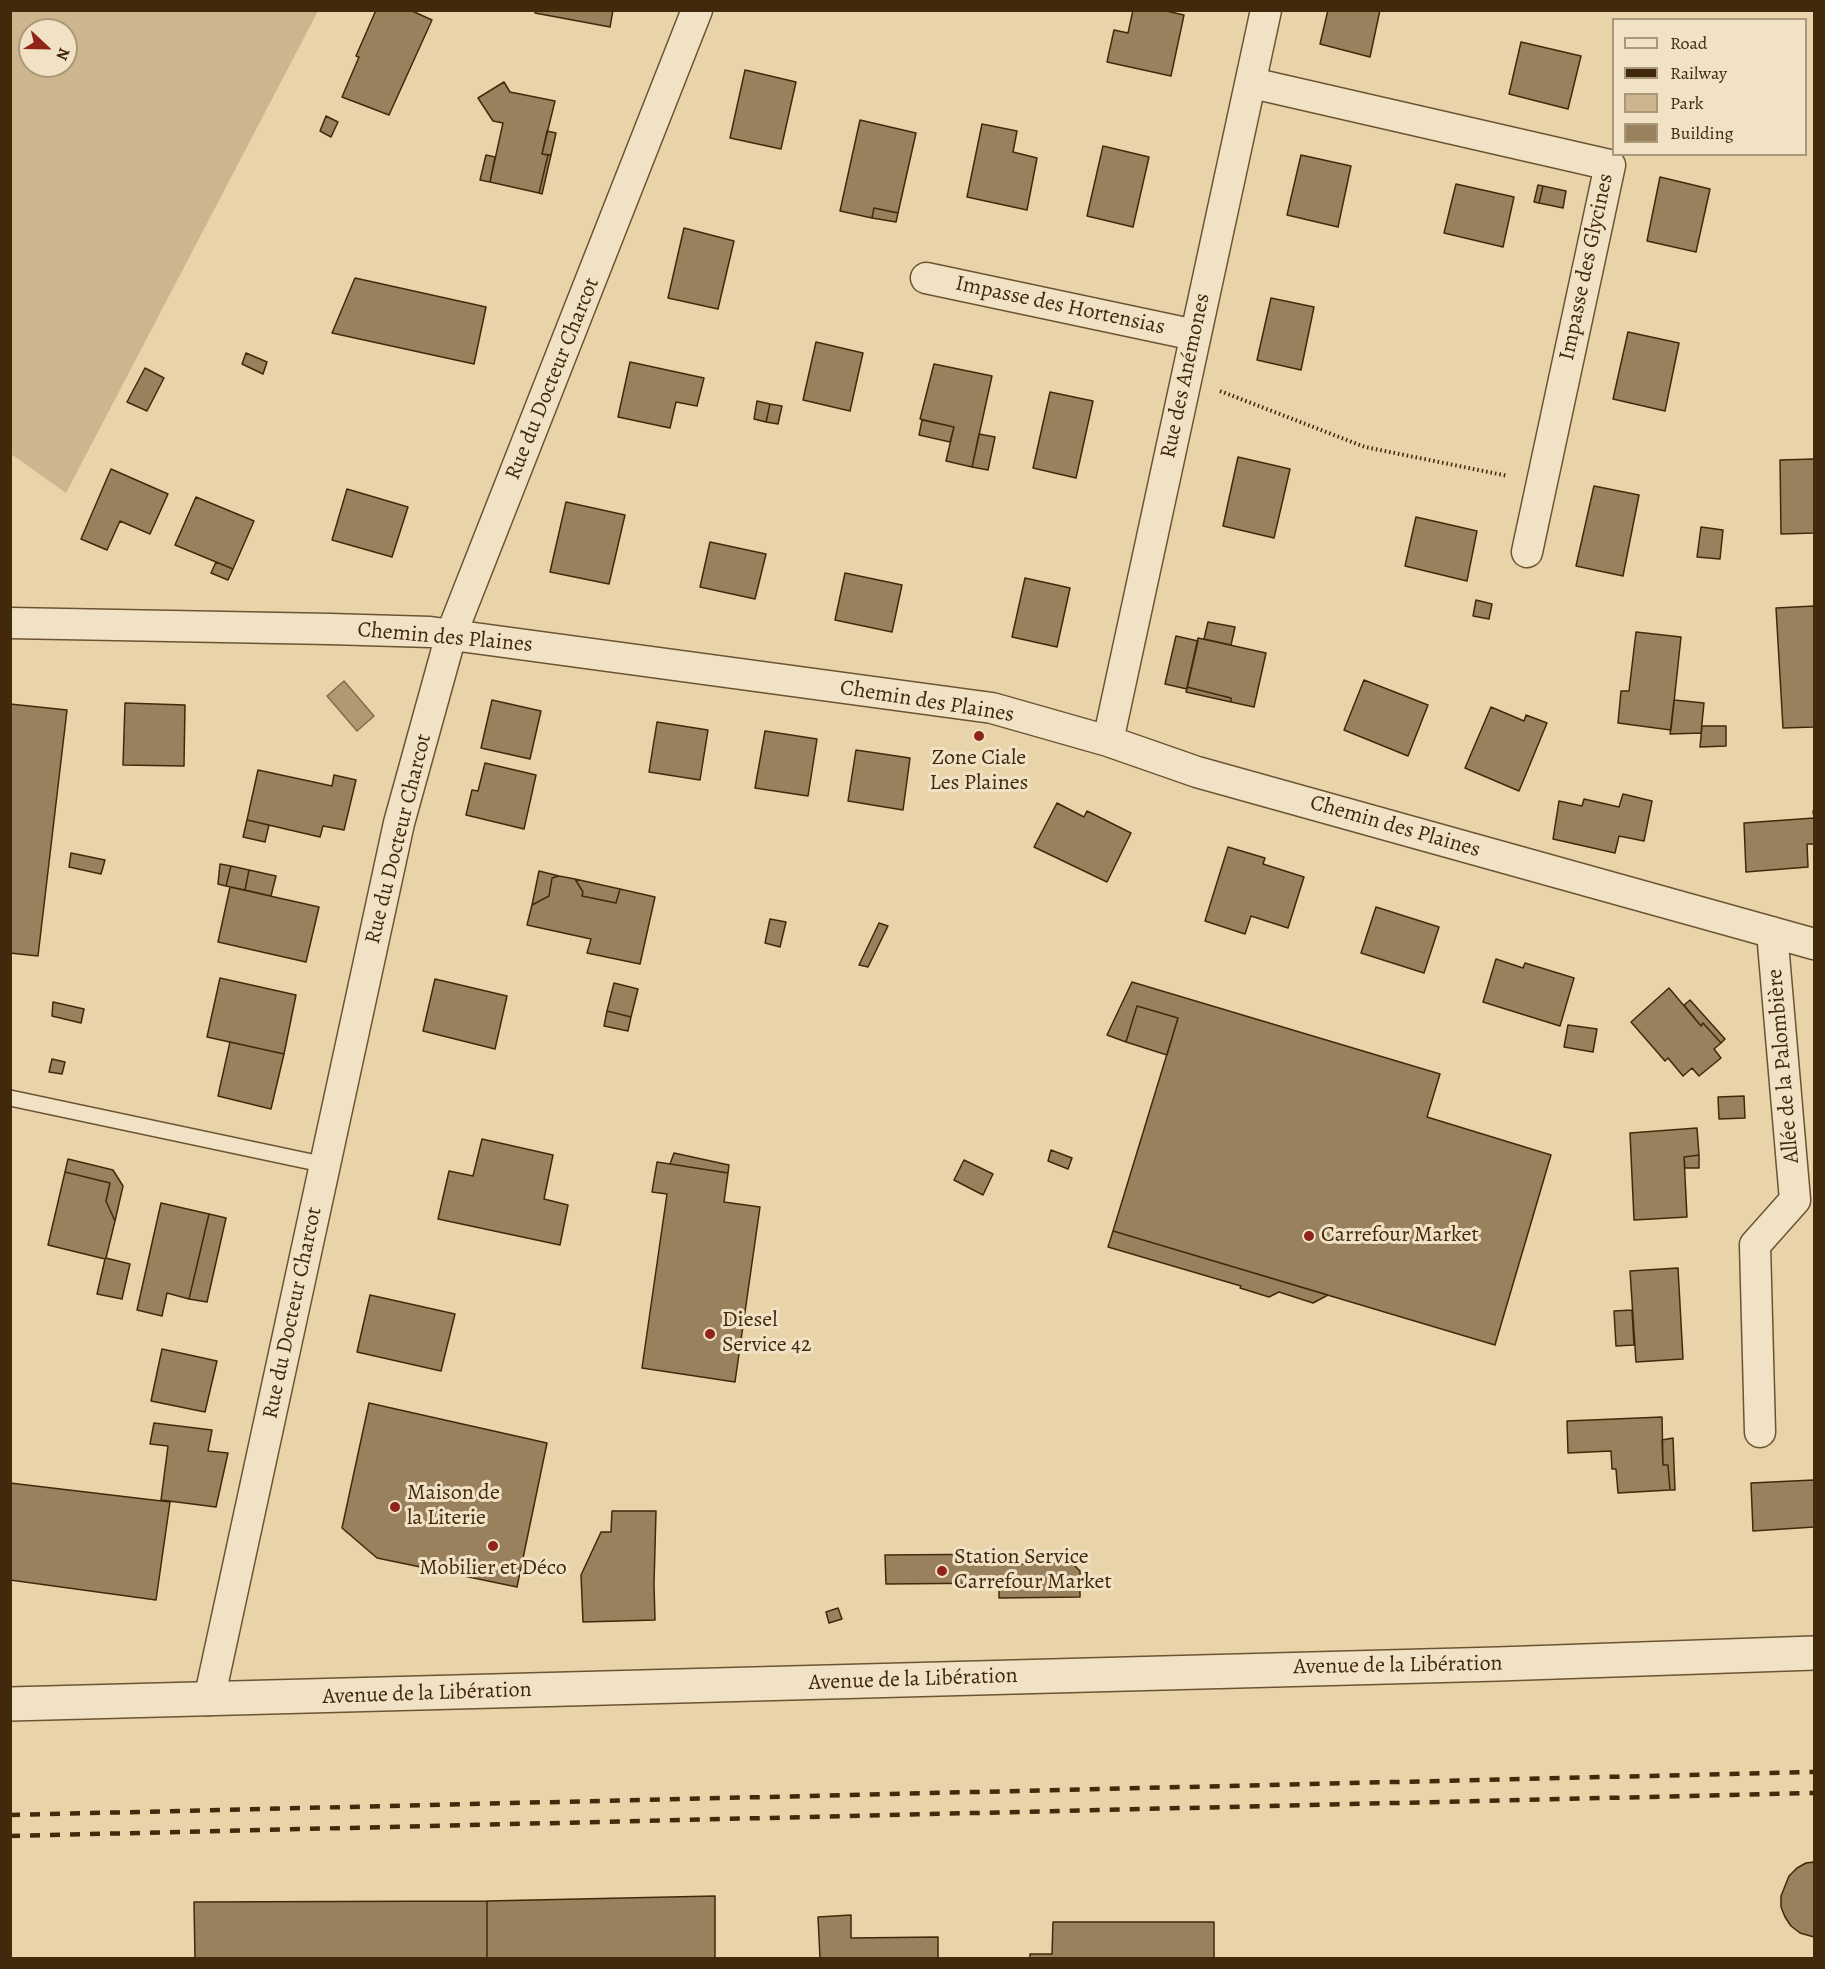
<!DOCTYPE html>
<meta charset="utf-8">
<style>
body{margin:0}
#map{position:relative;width:1825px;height:1969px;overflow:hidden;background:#e9d3a8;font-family:Alegreya,serif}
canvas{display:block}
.frame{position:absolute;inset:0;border:12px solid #43290b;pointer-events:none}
.legend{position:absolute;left:1612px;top:18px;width:195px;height:138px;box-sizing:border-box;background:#f1e2c6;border:2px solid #ab987b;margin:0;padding:8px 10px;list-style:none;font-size:18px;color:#43290b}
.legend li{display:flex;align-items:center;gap:12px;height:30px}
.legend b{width:30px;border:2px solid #ab987b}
.north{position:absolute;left:18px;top:18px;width:60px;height:60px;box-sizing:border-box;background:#f1e2c6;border:2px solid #ab987b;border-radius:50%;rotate:112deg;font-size:16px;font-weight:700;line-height:24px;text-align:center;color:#43290b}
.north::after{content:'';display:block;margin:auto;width:21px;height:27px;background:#8f2418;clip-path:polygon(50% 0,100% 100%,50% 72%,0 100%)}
</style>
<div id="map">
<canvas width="1825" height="1969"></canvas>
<div class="frame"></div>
<ul class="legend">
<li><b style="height:8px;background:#f1e2c6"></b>Road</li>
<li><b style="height:8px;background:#43290b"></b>Railway</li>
<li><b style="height:16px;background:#cdb68d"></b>Park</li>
<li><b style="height:16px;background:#99815d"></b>Building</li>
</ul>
<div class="north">N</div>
</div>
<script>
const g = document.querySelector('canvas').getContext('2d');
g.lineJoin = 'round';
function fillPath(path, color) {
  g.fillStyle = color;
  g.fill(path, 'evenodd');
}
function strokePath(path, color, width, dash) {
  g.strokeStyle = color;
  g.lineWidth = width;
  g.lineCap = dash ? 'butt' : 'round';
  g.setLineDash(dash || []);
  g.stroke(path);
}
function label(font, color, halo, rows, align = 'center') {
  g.font = font + ' Alegreya,serif';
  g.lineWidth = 6;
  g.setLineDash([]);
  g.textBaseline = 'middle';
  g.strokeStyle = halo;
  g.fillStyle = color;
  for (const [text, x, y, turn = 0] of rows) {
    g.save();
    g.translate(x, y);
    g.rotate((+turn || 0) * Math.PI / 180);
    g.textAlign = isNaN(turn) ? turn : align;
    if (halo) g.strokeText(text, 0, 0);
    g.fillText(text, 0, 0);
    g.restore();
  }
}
fillPath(new Path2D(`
 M11 10 318 11 66 493 11 454ZM30 30H66V66H30Z`), '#cdb68d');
const water = new Path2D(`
 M344 681 374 716 357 731 327 696Z`);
fillPath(water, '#b19973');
strokePath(water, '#856c49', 1.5);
const building = new Path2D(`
 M376 10H410L432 20 389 115 342 97 359 57 356 56Z
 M535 10H613L610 27 535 13Z
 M1133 10H1162L1184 15 1171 76 1107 62 1114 30 1128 33Z
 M1328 10H1380L1370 57 1320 44Z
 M1521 42 1581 56 1568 109 1509 94Z
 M745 70 796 82 781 149 730 138Z
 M504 82 510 92 555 101 542 154 548 155 539 193 490 182 503 123 493 121 478 98Z
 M326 116 338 122 331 137 320 131Z
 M860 120 916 133 898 213 874 208 872 218 840 211Z
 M982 124 1017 131 1013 152 1037 158 1027 210 967 197Z
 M547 131 556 133 551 155 542 154Z
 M1103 146 1149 157 1133 227 1087 216Z
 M486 155 495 157 490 182 480 180Z
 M548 155H551L542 194 539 193Z
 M1301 155 1351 166 1338 227 1287 215Z
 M1660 177 1710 189 1696 252 1647 241Z
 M1456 184 1514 197 1503 247 1444 233Z
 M1538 185 1543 186 1539 203 1534 202Z
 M1543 186 1566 191 1563 208 1539 203Z
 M874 208 898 213 896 222 872 218Z
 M684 228 734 241 718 309 668 298Z
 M355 278 486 307 474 364 332 333Z
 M1271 298 1314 307 1301 370 1257 360Z
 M1628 332 1679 343 1665 411 1613 399Z
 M816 342 863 353 850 411 803 400Z
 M246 353 267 362 263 374 242 364Z
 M630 362 704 378 697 406 676 402 670 428 618 417Z
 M934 364 992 376 972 467 946 461 954 427 920 419Z
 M145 368 164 378 147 411 127 402Z
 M1050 392 1093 401 1076 478 1033 468Z
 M757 401 770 404 766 422 754 419Z
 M770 404 782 406 778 424 766 422Z
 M922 420 954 427 950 442 919 435Z
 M979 434 995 437 988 470 972 467Z
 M1238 457 1290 469 1274 538 1223 526Z
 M1814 459V533L1781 534 1780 460Z
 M111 469 168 494 150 534 120 521 107 550 81 539Z
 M1594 486 1639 495 1623 576 1576 566Z
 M347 489 408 507 392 557 332 540Z
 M196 497 254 521 233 569 175 545Z
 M566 502 625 515 609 584 550 572Z
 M1416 517 1477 531 1467 581 1405 566Z
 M1701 527 1723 530 1720 559 1697 557Z
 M710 542 766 554 755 599 700 587Z
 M216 562 233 569 228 580 211 573Z
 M845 573 902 585 892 632 835 620Z
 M1025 578 1070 588 1057 647 1012 637Z
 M1476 600 1492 604 1489 619 1473 616Z
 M1814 606V727L1783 728 1776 608Z
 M1208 622 1235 627 1231 645 1204 639Z
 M1636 632 1681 637 1671 730 1618 723 1621 691H1629Z
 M1176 636 1198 641 1187 689 1165 684Z
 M1198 638 1266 653 1254 707 1231 702V698L1187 687Z
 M1364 680 1428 705 1408 756 1344 730Z
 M1187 687 1231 698V702L1186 692Z
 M492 700 541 711 530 759 481 748Z
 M1674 700 1704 703 1701 733 1670 734Z
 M125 703 185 705 184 766 123 765Z
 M10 704 67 710 38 956 10 953Z
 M1491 707 1524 721 1526 715 1547 723 1519 791 1465 768Z
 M657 722 708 730 700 780 649 772Z
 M1702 726H1726V746L1700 747Z
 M765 731 817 739 808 796 755 788Z
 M856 750 910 758 903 810 848 801Z
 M485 763 536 775 524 829 466 815 472 790 478 791Z
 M258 770 332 786 334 775 356 780 344 830 323 826 320 837 247 820Z
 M1623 794 1652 801 1644 841 1619 836 1615 853 1553 839 1559 801 1582 806 1584 799 1619 807Z
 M1057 803 1084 817 1087 811 1131 833 1107 882 1034 847Z
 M1813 811H1814V844H1807L1808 867 1746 872 1744 823 1814 818Z
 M247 820 269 825 265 842 243 837Z
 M1228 847 1265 858 1263 864 1304 877 1288 928 1251 916 1245 934 1205 921Z
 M71 853 105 860 101 874 69 867Z
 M220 864 231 866 226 886 218 884Z
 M231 866 249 870 245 890 226 886Z
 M249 870 276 876 271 896 245 890Z
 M539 871 559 876 552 878 549 896 532 905Z
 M559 876 575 879 583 892 582 896 616 903 620 889 655 897 640 964 587 953 591 939 527 925 532 905 549 896 552 878Z
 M575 879 620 889 616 903 582 896 583 892Z
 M230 887 319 907 306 962 218 942Z
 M1376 907 1439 927 1424 973 1361 953Z
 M770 919 786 922 780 947 765 943Z
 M879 923 888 926 868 967 859 965Z
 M1496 959 1523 968 1525 963 1574 978 1560 1026 1483 1002Z
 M220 978 296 995 284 1054 207 1037Z
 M435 979 507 996 495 1049 423 1031Z
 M1132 982 1440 1074 1427 1117 1551 1155 1495 1345 1113 1231 1178 1018 1137 1006 1126 1042 1107 1035Z
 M614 983 638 989 631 1017 607 1011Z
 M1669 988 1701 1026 1703 1023 1721 1043 1714 1049 1721 1058 1699 1076 1692 1068 1683 1076 1668 1058 1665 1061 1631 1022Z
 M1690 1000 1725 1039 1721 1043 1703 1023 1701 1026 1684 1005Z
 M53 1002 84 1009 81 1023 52 1016Z
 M1137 1006 1178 1018 1167 1055 1126 1042Z
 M607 1011 631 1017 628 1031 604 1026Z
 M1568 1025 1597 1029 1593 1052 1564 1047Z
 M230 1042 284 1054 271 1109 218 1096Z
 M52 1059 65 1062 62 1074 49 1072Z
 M1744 1096 1745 1118 1719 1119 1718 1097Z
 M1697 1128 1699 1155 1684 1157 1687 1217 1634 1220 1630 1133Z
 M482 1139 553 1155 544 1199 568 1205 560 1245 438 1219 449 1171 473 1176Z
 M1051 1150 1072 1158 1068 1169 1048 1161Z
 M674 1153 729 1165 728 1173 670 1164Z
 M1699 1155V1168H1685L1684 1157Z
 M68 1159 113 1170 123 1186 115 1221 106 1201 110 1183 65 1172Z
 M964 1160 993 1174 983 1195 954 1180Z
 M657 1162 728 1173 724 1202 760 1207 735 1382 642 1368 667 1194 652 1192Z
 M65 1172 110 1183 106 1201 115 1221 106 1258 130 1264 122 1299 97 1294 105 1259 48 1245Z
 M161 1203 209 1214 189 1299 167 1293 162 1316 137 1310Z
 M209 1214 226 1218 207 1302 189 1299Z
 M1113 1231 1328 1295 1313 1303 1279 1292 1269 1297 1240 1288 1241 1286 1108 1247Z
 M1678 1268 1683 1359 1636 1362 1630 1271Z
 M370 1295 455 1314 441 1371 357 1352Z
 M1632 1310 1634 1345 1616 1346 1614 1311Z
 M162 1349 217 1361 205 1412 151 1401Z
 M369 1403 547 1443 517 1587 377 1558 342 1528Z
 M1662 1417 1663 1465H1668L1670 1490 1618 1493 1616 1469H1612L1611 1451 1568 1453 1567 1421Z
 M154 1423 212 1430 208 1451 228 1453 216 1507 161 1500 168 1446 150 1444Z
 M1673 1438 1675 1490H1670L1668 1465H1663L1662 1440Z
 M1814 1480V1527L1753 1531 1751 1483Z
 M10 1483 170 1502 156 1600 10 1580Z
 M612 1511H656L654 1584 655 1620 583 1622 581 1575 601 1532H611Z
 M1015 1554 1016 1564 1072 1563 1080 1571V1597L999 1598V1583L886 1584 885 1555Z
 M838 1608 842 1619 829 1623 826 1612Z
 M1814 1862V1937L1800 1933 1791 1926 1785 1917 1781 1907V1896L1789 1876 1797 1868 1806 1863Z
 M715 1896V1958H487V1901Z
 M487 1901V1958H195L194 1902Z
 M851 1915V1938L938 1937V1958H820L818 1917Z
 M1053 1922H1214V1958H1308H1030V1954H1052Z`);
fillPath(building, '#99815d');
strokePath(building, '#43290b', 1.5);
const service = new Path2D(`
 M10 1098 326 1165`);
const minor = new Path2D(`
 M1252 83 1610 165 1527 552
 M926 278 1195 335
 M10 623 330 629 430 632 992 708 1108 741 1197 772 1814 944
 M1108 741 1266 10
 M1760 1432 1755 1245 1795 1200 1772 932
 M209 1700 399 823 451 635 697 10`);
const tertiary = new Path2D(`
 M10 1704 1498 1664 1814 1653`);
strokePath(service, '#6c5432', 18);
strokePath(minor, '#6c5432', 33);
strokePath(tertiary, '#6c5432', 36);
strokePath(new Path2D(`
 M1220 391 1365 447 1508 476`), '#43290b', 4, [1.5, 3]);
strokePath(service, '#f1e2c6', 15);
strokePath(minor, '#f1e2c6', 30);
strokePath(tertiary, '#f1e2c6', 33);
strokePath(new Path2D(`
 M10 1815 1814 1772
 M10 1836 1814 1793`), '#43290b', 4.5, [10, 10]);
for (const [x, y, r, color] of [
 [979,736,6,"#8f2418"],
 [1309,1236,6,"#8f2418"],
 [710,1334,6,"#8f2418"],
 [395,1507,6,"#8f2418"],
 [493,1546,6,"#8f2418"],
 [942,1571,6,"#8f2418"]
]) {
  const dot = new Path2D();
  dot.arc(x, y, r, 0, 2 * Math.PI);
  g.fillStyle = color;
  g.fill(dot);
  strokePath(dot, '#f1e2c6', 2);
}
label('22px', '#43290b', '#f1e2c6', [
 ["Impasse des Glycines",1587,267,-78],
 ["Impasse des Hortensias",1060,306,12],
 ["Rue des Anémones",1186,376,-78],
 ["Rue du Docteur Charcot",553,379,-68],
 ["Chemin des Plaines",445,638,5],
 ["Chemin des Plaines",927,702,9],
 ["Chemin des Plaines",1395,827,16],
 ["Rue du Docteur Charcot",399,839,-76],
 ["Allée de la Palombière",1784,1066,-95],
 ["Rue du Docteur Charcot",293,1313,-78],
 ["Avenue de la Libération",1398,1666,-1],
 ["Avenue de la Libération",913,1680,-2],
 ["Avenue de la Libération",427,1694,-2]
]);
label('22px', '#43290b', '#f1e2c6', [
 ["Zone Ciale",979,759,"center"],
 ["Les Plaines",979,784,"center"],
 ["Carrefour Market",1321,1236],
 ["Diesel",722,1321],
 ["Service 42",722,1346],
 ["Maison de",407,1494],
 ["la Literie",407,1519],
 ["Station Service",954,1558],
 ["Carrefour Market",954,1583],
 ["Mobilier et Déco",493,1569,"center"]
], 'left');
</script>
